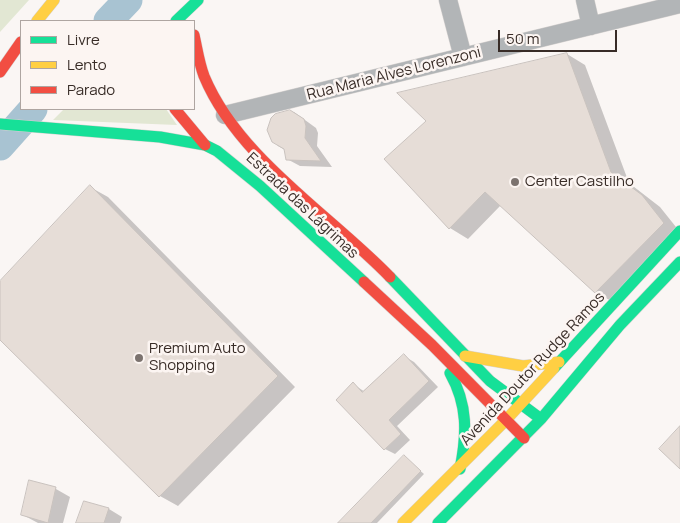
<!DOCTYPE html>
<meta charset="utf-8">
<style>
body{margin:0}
#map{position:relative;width:680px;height:523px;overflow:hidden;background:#faf6f4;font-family:Manrope,sans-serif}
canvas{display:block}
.legend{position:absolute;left:20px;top:20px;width:175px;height:90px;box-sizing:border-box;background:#fcf5f2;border:1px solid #aea5a1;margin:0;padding:6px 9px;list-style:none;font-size:15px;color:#382c27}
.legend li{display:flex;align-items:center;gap:10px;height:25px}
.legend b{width:25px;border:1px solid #aea5a1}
.scale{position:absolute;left:498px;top:30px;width:119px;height:22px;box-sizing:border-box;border:2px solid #382c27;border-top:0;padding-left:6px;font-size:15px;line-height:18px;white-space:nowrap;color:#382c27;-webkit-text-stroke:4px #fcf5f2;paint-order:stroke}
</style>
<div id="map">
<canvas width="680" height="523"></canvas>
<ul class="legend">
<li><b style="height:6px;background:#16e098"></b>Livre</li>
<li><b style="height:6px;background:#ffcf43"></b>Lento</li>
<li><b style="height:6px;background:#f24e42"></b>Parado</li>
</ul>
<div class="scale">50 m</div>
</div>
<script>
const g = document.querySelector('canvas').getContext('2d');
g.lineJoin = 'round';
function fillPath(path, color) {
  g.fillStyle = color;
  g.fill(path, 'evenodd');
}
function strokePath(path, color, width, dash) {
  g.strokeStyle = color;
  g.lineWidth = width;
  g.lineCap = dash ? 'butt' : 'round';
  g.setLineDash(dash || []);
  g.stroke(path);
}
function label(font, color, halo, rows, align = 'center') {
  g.font = font + ' Manrope,sans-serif';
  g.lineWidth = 5;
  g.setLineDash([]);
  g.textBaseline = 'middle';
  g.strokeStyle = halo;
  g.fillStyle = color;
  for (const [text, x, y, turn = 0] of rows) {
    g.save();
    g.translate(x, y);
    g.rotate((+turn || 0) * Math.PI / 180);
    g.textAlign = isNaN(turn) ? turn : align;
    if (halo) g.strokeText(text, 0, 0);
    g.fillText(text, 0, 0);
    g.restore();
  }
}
fillPath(new Path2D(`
 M0 0H29L0 32Z
 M64 109H166L177 125 53 120Z`), '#e2e7d3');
fillPath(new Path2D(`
 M567 54 585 65 629 183 660 207 680 232 613 302 595 292 501 205 468 239 450 228 385 159Z
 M294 112 316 128 318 133 317 146 332 167 300 166 287 159 285 150 278 146 270 136 269 124 275 115Z
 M90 187 108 197 295 387 178 506 160 496 0 338V283Z
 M404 356 414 362 438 387 397 426 410 440 395 454 385 449 353 384 365 392Z
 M404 457 424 474 377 523H340Z
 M30 482 56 489 70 497 63 523H38L23 515Z
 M109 509 122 517 120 523H77Z`), '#0003');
strokePath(new Path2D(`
 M108 21 128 0
 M0 146 33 109`), '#a8c3d2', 29);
const building = new Path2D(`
 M567 53 611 172 642 195 664 223 595 293 485 192 449 229 384 159 426 121 397 93Z
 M290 110 304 119 306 126 305 138 321 161 286 160 284 149 272 142 267 130 271 118 275 114Z
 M90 185 278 376 159 497 0 340V281Z
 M404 354 429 381 389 420 401 434 384 450 336 400 353 382 362 392Z
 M680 426V469L659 449Z
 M404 455 421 471 371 523H338Z
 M29 480 56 487 48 523 21 515Z
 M84 501 109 508 104 523H76Z`);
fillPath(building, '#e6ddd7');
strokePath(building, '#c9c2be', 1);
const street = new Path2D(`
 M448 0 463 57
 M585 0 591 26
 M225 115 680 4`);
const fast = new Path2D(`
 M176 21 198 0
 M0 124 160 137 205 145 217 151 260 186 364 282
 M390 277 490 381 541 419
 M554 368 680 231
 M450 373C468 405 467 434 460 469
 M438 523 541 419 620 325 680 262`);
const slow = new Path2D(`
 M37 21 54 0
 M465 356 523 366 559 362
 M403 523 505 421 554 368`);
const jam = new Path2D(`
 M194 35C197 48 199 63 204 76 238 158 329 214 390 277
 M0 72 21 42
 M175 109 205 145
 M364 282 432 345 524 438`);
strokePath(street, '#d6d2d0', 19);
strokePath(fast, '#d6d2d0', 12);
strokePath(slow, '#d6d2d0', 12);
strokePath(jam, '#d6d2d0', 12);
strokePath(street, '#b2b5b7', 18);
strokePath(fast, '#16e098', 11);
strokePath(slow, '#ffcf43', 11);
strokePath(jam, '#f24e42', 11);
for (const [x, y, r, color] of [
 [515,182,5,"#7c736f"],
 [139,358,5,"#7c736f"]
]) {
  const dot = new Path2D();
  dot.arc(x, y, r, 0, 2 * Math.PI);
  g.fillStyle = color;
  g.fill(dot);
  strokePath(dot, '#fcf5f2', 2);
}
label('15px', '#382c27', '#fcf5f2', [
 ["Rua Maria Alves Lorenzoni",394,74,-14],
 ["Estrada das Lágrimas",302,206,43],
 ["Avenida Doutor Rudge Ramos",533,369,-47]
]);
label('15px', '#382c27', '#fcf5f2', [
 ["Center Castilho",525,182],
 ["Premium Auto",149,349],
 ["Shopping",149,366]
], 'left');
</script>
